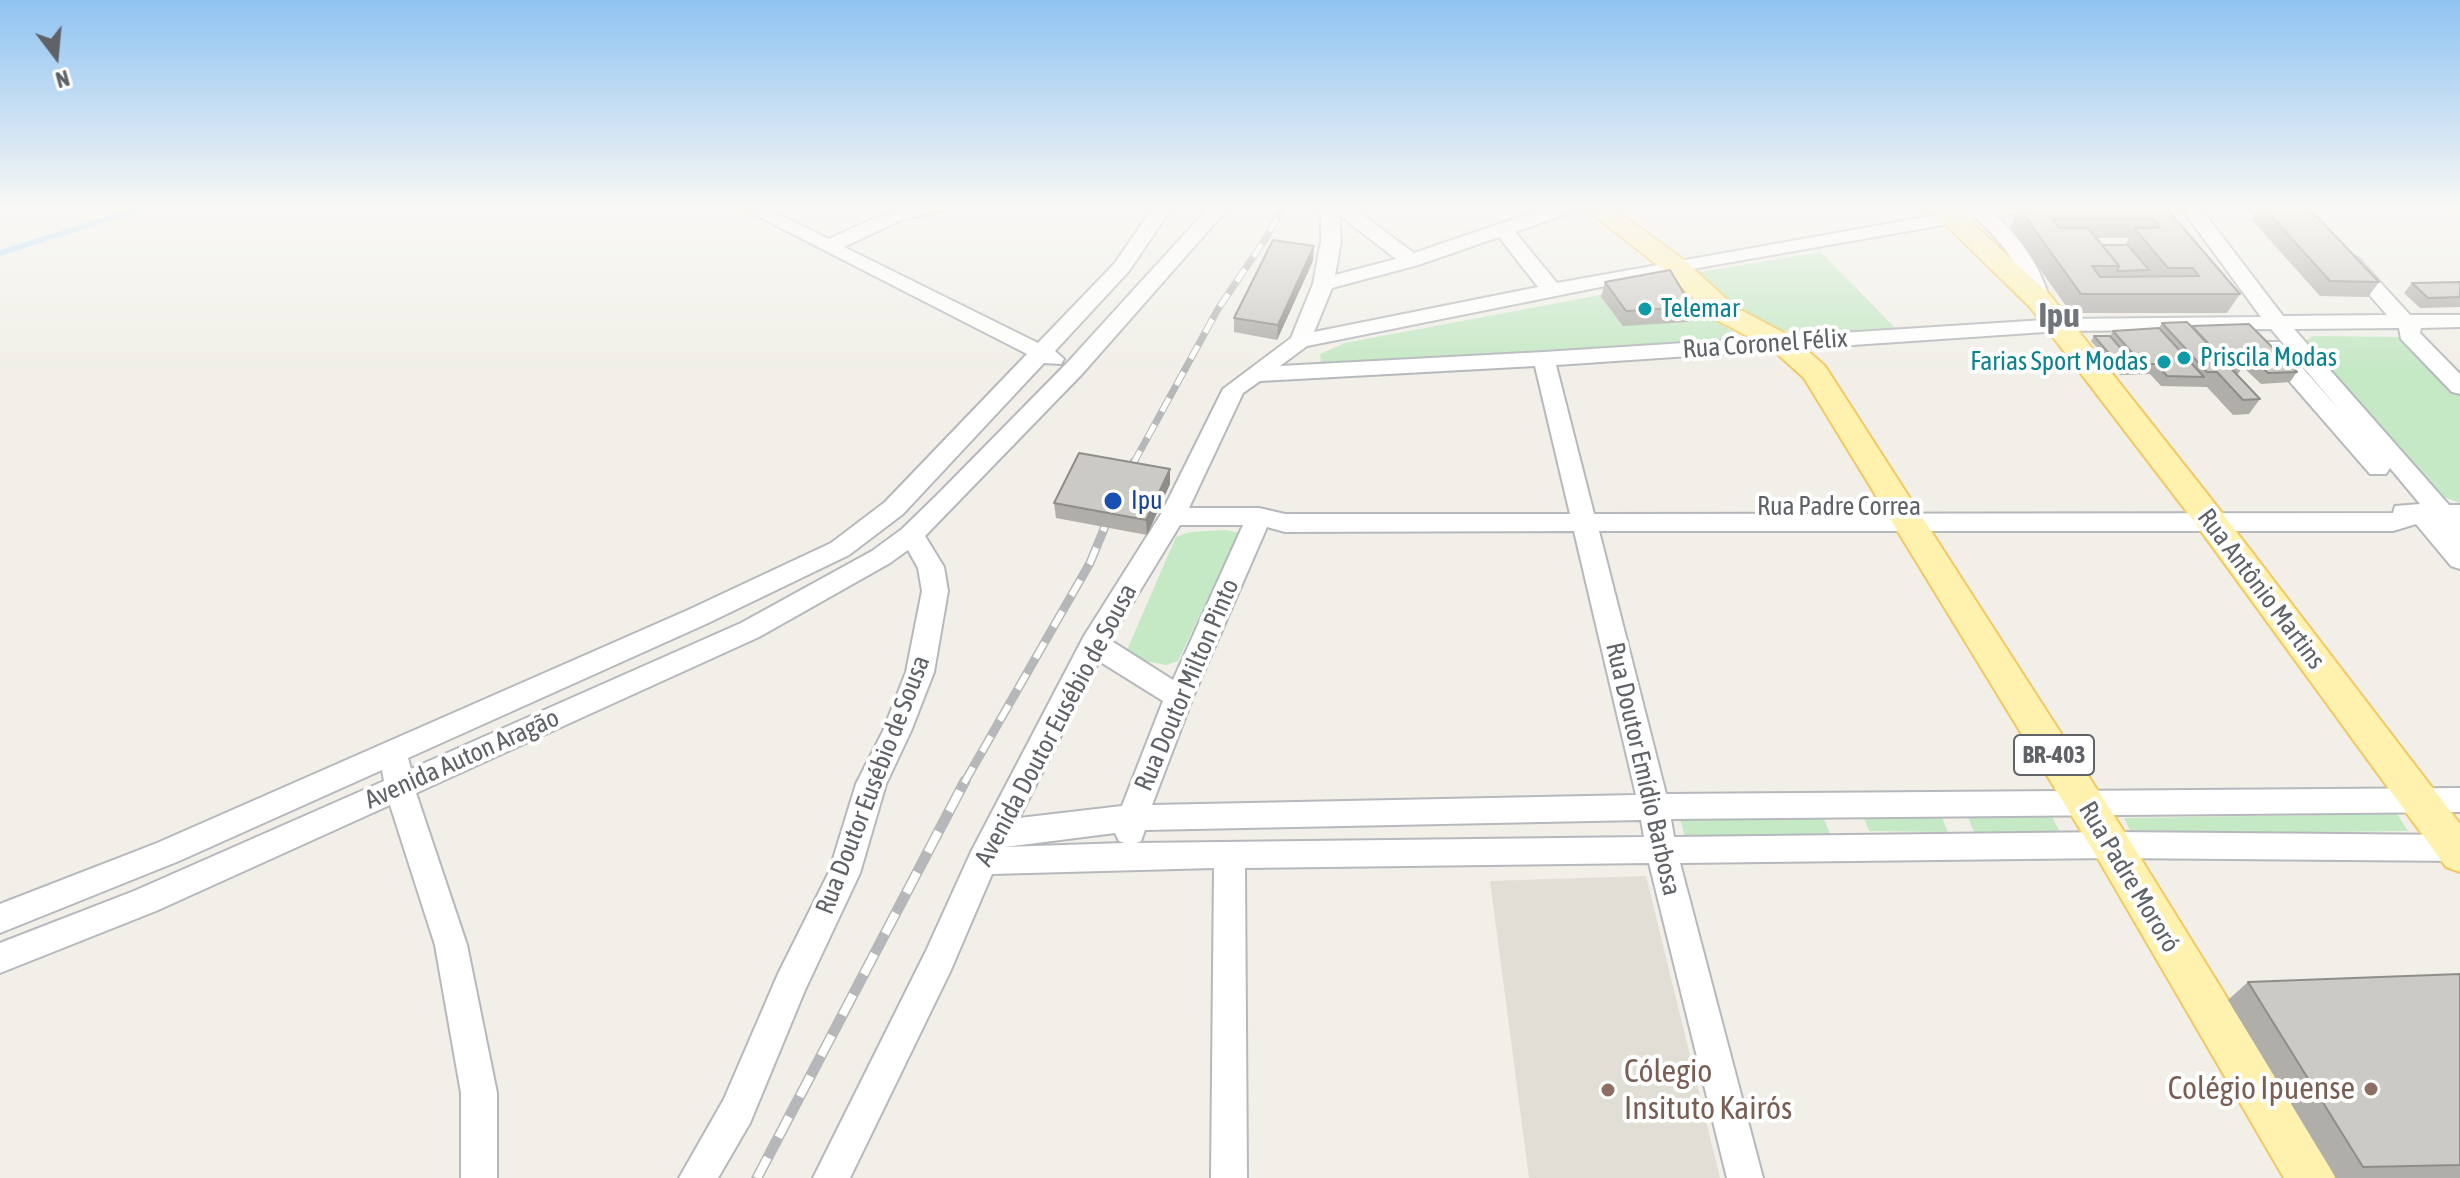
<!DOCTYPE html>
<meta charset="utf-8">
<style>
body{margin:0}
#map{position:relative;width:2460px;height:1178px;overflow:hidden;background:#f1efe8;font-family:"Asap Condensed",sans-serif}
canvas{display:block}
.north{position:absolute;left:16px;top:16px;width:80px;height:80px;-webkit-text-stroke:6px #fff;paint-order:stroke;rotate:164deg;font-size:22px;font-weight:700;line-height:32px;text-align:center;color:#5f6368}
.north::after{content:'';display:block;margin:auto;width:28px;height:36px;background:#5f6368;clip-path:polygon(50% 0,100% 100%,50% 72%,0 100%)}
</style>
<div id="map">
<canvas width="2460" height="1178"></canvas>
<div class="north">N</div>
</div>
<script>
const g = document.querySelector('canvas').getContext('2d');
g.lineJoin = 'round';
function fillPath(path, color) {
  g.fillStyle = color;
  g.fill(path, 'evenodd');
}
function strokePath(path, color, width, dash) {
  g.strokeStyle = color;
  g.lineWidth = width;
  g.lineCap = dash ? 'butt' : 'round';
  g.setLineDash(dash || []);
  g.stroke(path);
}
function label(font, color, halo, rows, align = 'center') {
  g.font = font + ' "Asap Condensed",sans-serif';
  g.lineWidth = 8;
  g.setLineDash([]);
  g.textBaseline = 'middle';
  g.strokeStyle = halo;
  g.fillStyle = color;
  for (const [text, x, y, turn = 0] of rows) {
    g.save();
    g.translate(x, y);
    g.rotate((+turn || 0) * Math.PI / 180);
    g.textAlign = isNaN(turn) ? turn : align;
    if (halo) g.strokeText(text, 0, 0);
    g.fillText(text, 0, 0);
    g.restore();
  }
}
fillPath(new Path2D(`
 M1646 876 1720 1178H1529L1490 881Z`), '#e1ded6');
fillPath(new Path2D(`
 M1821 252 1895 328C1843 332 1789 343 1742 314 1725 304 1710 286 1695 273Z
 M1680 280 1721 324 1742 338 1739 341 1321 364 1320 354 1345 343Z
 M2313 336 2398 337 2410 342 2460 391V503L2436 494 2301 344Z
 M1226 530 1239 533 1178 661 1166 665 1130 658 1127 650 1176 537 1190 532Z
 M2397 814 2408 831 2132 834 2124 818Z
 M2051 815 2060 832 1975 834 1968 817Z
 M1864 818H1942L1948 832 1869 831Z
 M1680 819H1824L1831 836 1685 837Z`), '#c5e8c5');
strokePath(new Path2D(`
 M0 253 149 206`), '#aadaff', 6);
const minor = new Path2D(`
 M738 206H762L829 239C874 218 896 206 947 206L945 210 901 220 844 247 1038 343 1115 263 1154 206H1173L1129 271 1055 351 1064 359 1061 364 1044 363 903 514 849 555 706 624 408 758 411 769 741 623 872 551 902 529 938 494 1067 363 1210 206H1230L1083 373 925 536 944 567 948 591 934 672 911 731 886 784 860 873 805 990 750 1123 718 1178H679L724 1099 778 974 829 872 856 784 883 731 906 672 922 591 918 568 908 550 890 563 759 637 416 793 467 945 497 1093V1178H461V1093L435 945 390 805 156 911 0 973V943L134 891 384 781 382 770 179 861 0 933V904L157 843 688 610 831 543 885 502 1027 354Z
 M1316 206H1351L1414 253 1552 206H1580L1578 210 1515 232 1557 283 1987 206H2063L2054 212 1996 216C2022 240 2041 267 2050 301L2040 307 2030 301C2021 267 2003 243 1977 219L1675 272 1307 346 1280 366 1544 352 2060 319 2261 317 2180 206H2199L2283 316 2387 315 2341 262 2351 256 2358 258 2410 315H2460V327L2421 328 2420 333 2460 374V394L2452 392 2401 339 2399 328 2294 329 2449 505H2460V569L2451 566 2416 524 2393 531H1599L1666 794 2460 788V812L1671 819 1674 837 2111 832 2460 835V861L2111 858 1680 863 1763 1178H1727L1649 863 1245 868 1247 1178H1211L1214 868 992 874 950 972 850 1178H813L926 951 971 852 1084 636 1161 514 1223 389 1291 338 1313 284 1321 241V220ZM1339 215 1396 259 1335 275 1341 241ZM1499 237 1538 287 1314 332 1332 288 1418 265ZM2271 329 2342 413 2280 342H2264L2261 347 2264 352 2370 474H2386L2390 468 2420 504 2395 506 2393 513 1594 514 1556 365 2060 331ZM1535 366 1570 514H1285L1259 508H1189L1243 393 1260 381ZM1180 525H1243L1173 680 1110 640ZM1267 527 1285 532 1574 531 1636 795 1152 805 1193 697ZM1099 661 1163 701 1122 806 1019 818ZM1641 820 1644 837 1137 843 1141 841 1145 830ZM1115 833 1119 841 1124 843 1005 847Z`);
const major = new Path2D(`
 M1582 206H1610L1684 260 1735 307 1792 337 1825 366 2125 833 2328 1161 2335 1178H2284L2097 857 1804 378 1772 349 1715 319 1666 272Z
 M1927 206H1954L2050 295 2212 500 2460 824V872L2446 867 2190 516 2030 307Z`);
strokePath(minor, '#b5b8bc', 4);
strokePath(major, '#f2c960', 4);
fillPath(minor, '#fff');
fillPath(major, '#fff2af');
const railFar2 = new Path2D(`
 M1133 464 1218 309 1266 238 1283 206`);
const railFar1 = new Path2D(`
 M1124 481 1134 462
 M964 783 1090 563 1113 507`);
const rail = new Path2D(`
 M757 1178 965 781`);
strokePath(railFar2, '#b6b7b8', 7);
strokePath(railFar1, '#b6b7b8', 9);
strokePath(rail, '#b6b7b8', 11);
strokePath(railFar2, '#fff', 5, [15]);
strokePath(railFar1, '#fff', 6, [18]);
strokePath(rail, '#fff', 8, [23]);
fillPath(new Path2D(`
 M2260 206H2307L2379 282 2368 297 2320 296 2251 219Z
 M2019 208H2166L2240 294 2227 313H2071L2010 227ZM2097 238H2129L2125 245H2102Z
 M1313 261 1277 340 1234 332V318Z
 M1605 282 1692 307 1688 322 1623 326 1601 297Z
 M2460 282V307L2420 308 2404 293 2412 283Z
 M2162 323 2192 326 2297 372 2290 382 2261 384 2243 367 2237 375 2260 399 2249 414 2233 415 2207 387 2161 386 2150 374 2120 375 2091 341 2094 336H2110L2113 331 2159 328Z
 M1170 484 1147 535 1056 518 1054 503Z
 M2460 974V1178H2336L2228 1000 2248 982Z`), '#afaea9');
fillPath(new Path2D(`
 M1314 246 1313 261 1277 340 1278 325Z
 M1170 469V484L1147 535 1146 520Z`), '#8f8d8a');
const building = new Path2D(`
 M2262 206H2307L2379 282 2330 281Z
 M2019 208H2166L2240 294H2081ZM2052 219H2153L2160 228H2134L2168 268H2193L2199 276 2100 277 2092 266H2119L2088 228H2059Z
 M1273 240 1314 246 1278 325 1234 318Z
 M2102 245H2128L2149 270 2117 271 2119 266Z
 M1670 270 1692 307 1626 311 1605 282Z
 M2460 282V297L2428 298 2412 283Z
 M2187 322 2260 399 2243 400 2217 372H2207L2162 323Z
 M2249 324 2297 372 2268 373 2251 356 2235 357 2243 366 2230 367 2192 326Z
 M2159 328 2204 377 2167 376 2157 364H2142L2113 331Z
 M2094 336H2110L2139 369 2123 370Z
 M1079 453 1170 469 1146 520 1054 503Z
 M2460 974V1165L2363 1167 2248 982Z`);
fillPath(building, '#cccac5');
strokePath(building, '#8f8d8a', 2);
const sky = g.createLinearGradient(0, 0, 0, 371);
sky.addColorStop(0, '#8fc3f1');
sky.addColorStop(0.56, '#f9f8f5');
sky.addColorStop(1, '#f9f8f500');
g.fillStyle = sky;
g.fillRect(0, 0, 2460, 371);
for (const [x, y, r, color] of [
 [1645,309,8,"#0f9aa8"],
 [2184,358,8,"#0f9aa8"],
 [2164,362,8,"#0f9aa8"],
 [1113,501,10,"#1a4fb4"],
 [2371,1089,8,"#8d6e63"],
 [1608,1090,8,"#8d6e63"]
]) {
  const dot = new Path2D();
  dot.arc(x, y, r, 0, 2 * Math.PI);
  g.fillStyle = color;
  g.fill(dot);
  strokePath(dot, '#fff', 3);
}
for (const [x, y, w] of [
 [2054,755,80]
]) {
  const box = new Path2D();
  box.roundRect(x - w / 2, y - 20, w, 40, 6);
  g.fillStyle = '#fff';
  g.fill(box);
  strokePath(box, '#5f6368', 2);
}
label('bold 24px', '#5f6368', null, [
 ["BR-403",2054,755]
]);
label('26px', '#0d838f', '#fff', [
 ["Telemar",1661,309],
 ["Priscila Modas",2200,358],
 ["Farias Sport Modas",2148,362,"right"]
], 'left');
label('26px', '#5f6368', '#fff', [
 ["Rua Coronel Félix",1765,344,-4],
 ["Rua Padre Correa",1839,507],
 ["Rua Antônio Martins",2261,589,53],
 ["Rua Doutor Milton Pinto",1187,685,-67],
 ["Avenida Doutor Eusébio de Sousa",1056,725,-62],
 ["Avenida Auton Aragão",462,759,-24],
 ["Rua Doutor Emídio Barbosa",1643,769,77],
 ["Rua Doutor Eusébio de Sousa",873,785,-69],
 ["Rua Padre Mororó",2129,877,59]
]);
label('26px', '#164399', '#fff', [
 ["Ipu",1131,501]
], 'left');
label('32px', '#785e54', '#fff', [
 ["Cólegio",1624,1072],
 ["Insituto Kairós",1624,1109],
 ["Colégio Ipuense",2355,1089,"right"]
], 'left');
label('bold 34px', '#70757a', '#fff', [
 ["Ipu",2059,316]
]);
</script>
